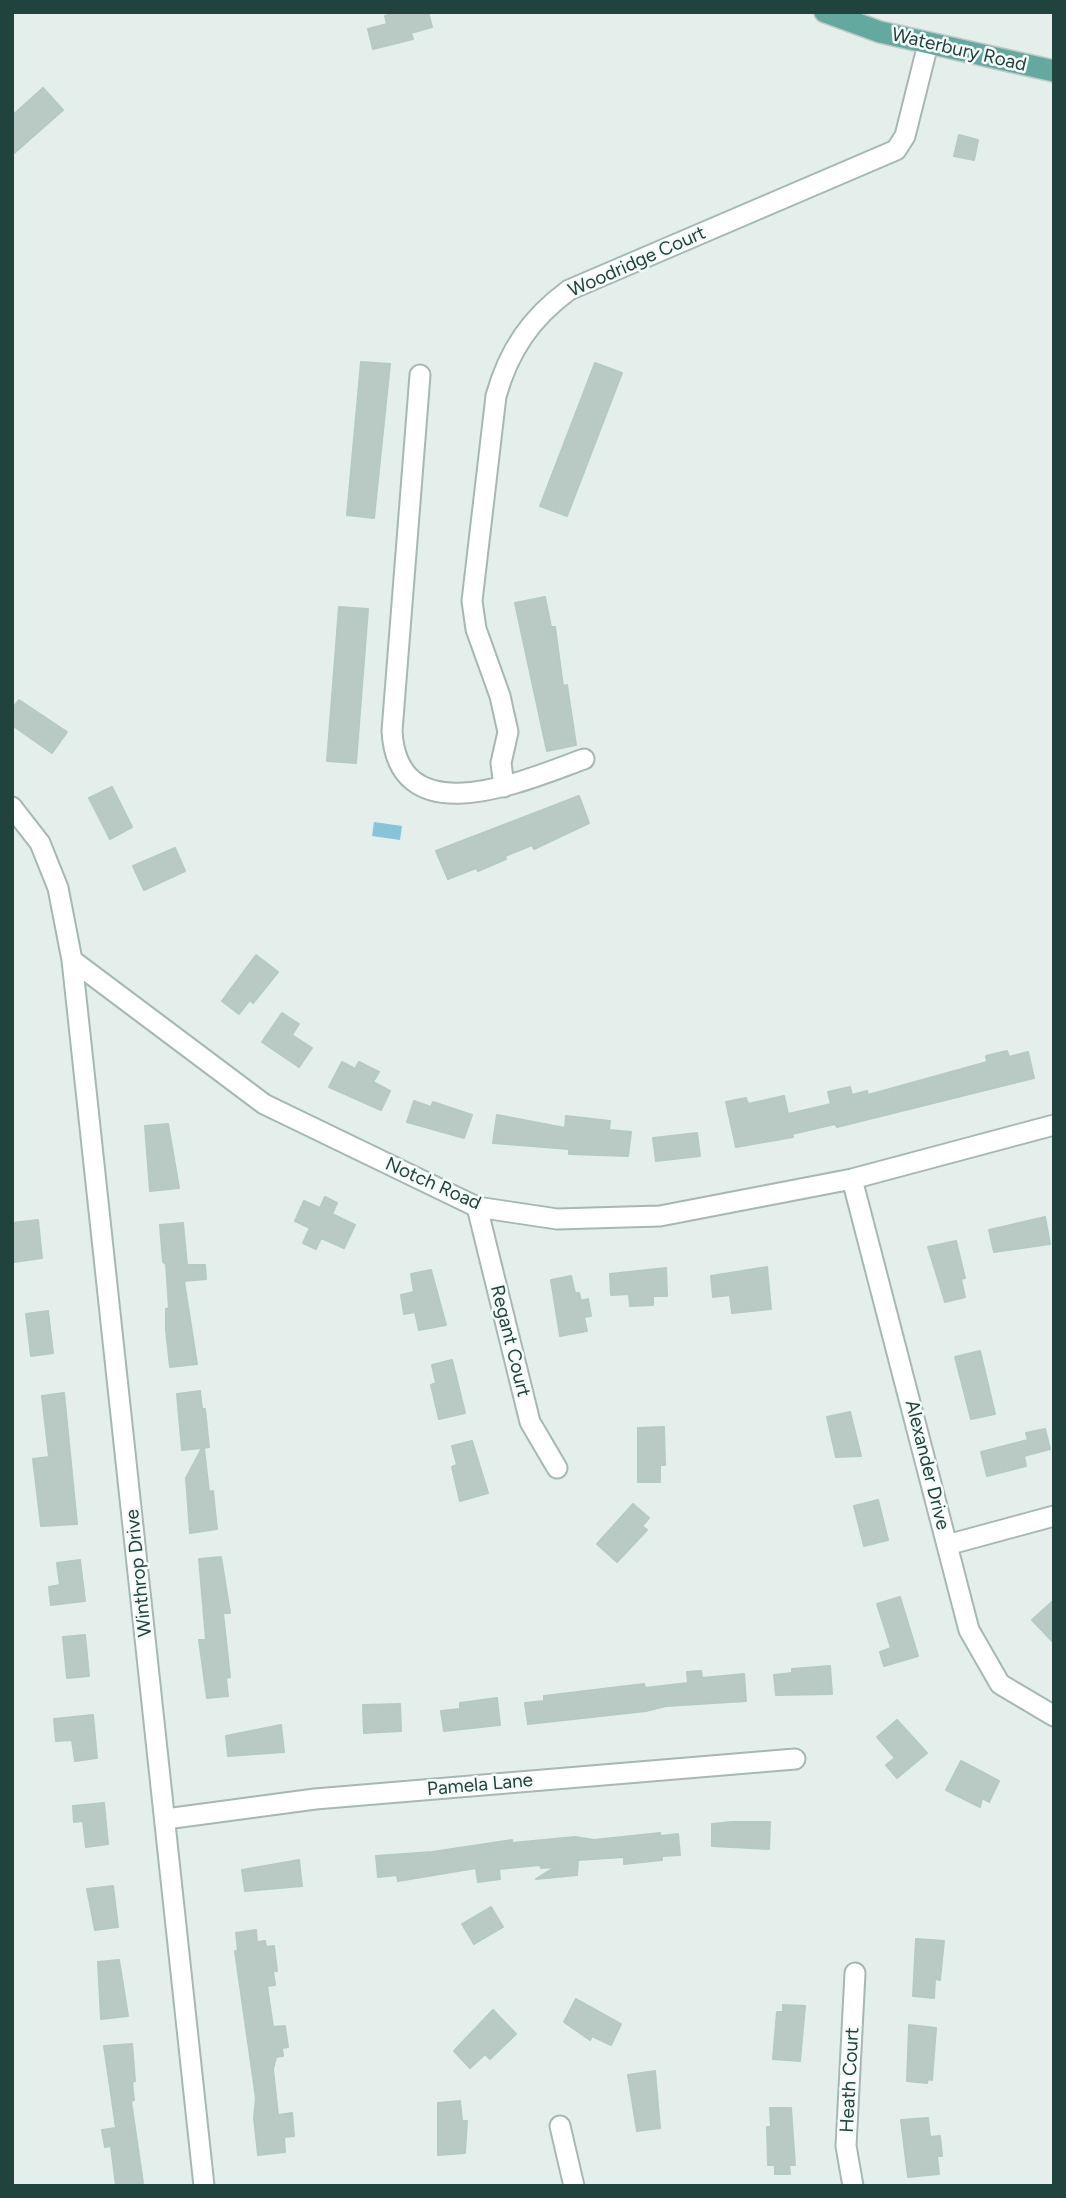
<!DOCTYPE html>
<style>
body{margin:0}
#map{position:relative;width:1066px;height:2198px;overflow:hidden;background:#e4efeb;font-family:Figtree,sans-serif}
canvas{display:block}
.frame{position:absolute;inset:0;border:14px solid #21433e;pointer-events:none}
</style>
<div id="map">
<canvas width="1066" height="2198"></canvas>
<div class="frame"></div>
</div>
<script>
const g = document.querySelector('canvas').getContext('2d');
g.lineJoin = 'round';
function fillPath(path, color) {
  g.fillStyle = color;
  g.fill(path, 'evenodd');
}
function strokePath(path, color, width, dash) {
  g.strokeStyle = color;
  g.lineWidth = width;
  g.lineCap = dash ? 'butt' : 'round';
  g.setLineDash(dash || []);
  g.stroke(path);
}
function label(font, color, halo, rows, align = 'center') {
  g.font = font + ' Figtree,sans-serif';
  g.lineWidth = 5;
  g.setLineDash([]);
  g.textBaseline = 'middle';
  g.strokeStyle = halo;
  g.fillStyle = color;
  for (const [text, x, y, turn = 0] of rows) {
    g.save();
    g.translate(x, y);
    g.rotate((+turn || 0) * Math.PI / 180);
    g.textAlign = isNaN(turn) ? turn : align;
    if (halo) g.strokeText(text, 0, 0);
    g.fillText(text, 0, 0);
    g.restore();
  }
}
fillPath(new Path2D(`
 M374 822 402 826 400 840 372 836Z`), '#87c3d9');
const building = new Path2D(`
 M398 12H428L432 27 411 33 413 39 373 49 368 29 387 24 385 16Z
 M43 88 63 110 12 155V116Z
 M959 135 978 140 974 160 954 156Z
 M361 362 390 364 374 518 347 515Z
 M595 363 622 373 567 516 540 506Z
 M545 597 551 627H555L563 686 567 685 576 745 547 751 515 603Z
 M339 607 368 609 356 763 327 761Z
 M19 700 67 732 52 753 12 725V709Z
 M112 787 132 827 110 839 89 798Z
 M579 796 589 823 534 849 532 845 505 856 506 859 478 871 476 868 448 879 436 851Z
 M175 848 185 871 144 890 133 866Z
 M256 955 278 972 253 1003 250 1000 239 1014 222 1001Z
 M282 1013 299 1024 292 1035 312 1048 299 1067 262 1042Z
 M1007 1051 1009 1057 1028 1052 1034 1078 837 1127 835 1124 792 1134 793 1137 736 1147 726 1102 746 1098 748 1104 784 1096 788 1114 831 1104 828 1092 850 1087 852 1095 867 1091 868 1095 987 1062 986 1056Z
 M342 1062 355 1069 359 1062 379 1072 373 1082 390 1091 381 1110 329 1087Z
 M414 1101 431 1107 433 1102 472 1115 464 1138 407 1122Z
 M497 1115 565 1128 566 1116 610 1121 609 1130 631 1132 628 1156 569 1154V1149L493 1143Z
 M168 1124 179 1188 150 1191 145 1126Z
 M697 1133 700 1156 656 1161 653 1138Z
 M325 1197 337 1203 332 1214 355 1225 344 1248 321 1238 316 1249 303 1243 310 1228 295 1221 304 1201 320 1208Z
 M1045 1217 1050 1244 994 1252 989 1230Z
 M38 1220 42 1258 14 1262 12 1223Z
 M183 1223 187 1265H205L206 1279 184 1281 197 1364 170 1367 166 1330V1309L169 1308 166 1264 163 1262 160 1225Z
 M956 1241 965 1278 961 1279 965 1297 945 1302 928 1247Z
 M767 1267 771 1309 732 1313 730 1295 713 1297 711 1276Z
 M666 1268 667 1296H653V1305L630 1306 629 1294 611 1295 610 1274Z
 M431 1270 446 1325 419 1330 415 1312 404 1314 401 1295 414 1292 411 1274Z
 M571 1276 575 1293H579L581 1301 588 1299 591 1316 584 1317 587 1331 560 1336 551 1280Z
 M48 1311 53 1353 31 1356 26 1314Z
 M980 1351 995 1414 971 1419 955 1357Z
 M452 1360 465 1413 439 1419 431 1385 436 1383 432 1365Z
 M200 1391 202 1409H205L209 1447 204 1448 209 1492 213 1491 217 1529 190 1533 186 1478 202 1448 182 1450 177 1394Z
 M64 1393 77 1524 41 1526 33 1459 49 1457 42 1396Z
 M850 1412 861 1456 836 1457 827 1417Z
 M664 1427 665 1465H660V1482H638V1428Z
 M1045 1429 1050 1449 1024 1456 1026 1466 987 1476 981 1452 1028 1440 1026 1433Z
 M472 1441 488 1493 460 1501 452 1467 457 1465 452 1446Z
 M878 1500 888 1540 864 1546 854 1506Z
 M633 1504 649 1518 642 1526 647 1530 617 1562 597 1544Z
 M221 1557 230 1613H223L230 1677 226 1678 228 1696 207 1698 199 1640H206L199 1559Z
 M80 1560 85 1601 51 1605 49 1587 60 1585 57 1563Z
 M900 1597 918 1656 884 1666 880 1652 891 1648 877 1604Z
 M1054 1600V1643L1032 1620Z
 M85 1635 89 1676 67 1678 63 1637Z
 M830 1666 832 1694 776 1695 774 1675 792 1673V1669Z
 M701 1671 702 1678 744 1674 746 1701 666 1706 646 1711 528 1724 525 1703 544 1701V1696L644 1684 645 1688 688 1683 687 1672Z
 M497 1698 500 1725 444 1731 441 1711 460 1709V1703Z
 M400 1704 401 1731 364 1733 363 1705Z
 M93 1715 97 1758 75 1761 72 1740 56 1741 54 1719Z
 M897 1720 927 1753 897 1778 886 1765 895 1758 877 1737Z
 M281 1725 284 1752 228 1756 226 1736Z
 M961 1761 999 1781 989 1802 982 1798 980 1807 946 1790Z
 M104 1803 108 1844 86 1847 83 1821 74 1822 73 1806Z
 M732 1822H770L769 1849 712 1846V1824Z
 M660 1833V1836L678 1834 680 1855 662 1856V1860L624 1864V1857L578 1860 577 1875 536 1879 555 1867 541 1868 540 1865 499 1869 500 1879 478 1882 476 1868 398 1881 397 1875 378 1877 376 1856 432 1852 512 1840V1843L575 1837 594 1840Z
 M299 1860 302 1886 245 1891 242 1870Z
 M113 1886 118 1927 95 1930 87 1889Z
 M491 1907 503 1927 474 1944 462 1924Z
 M256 1930 257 1942 265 1941 266 1947 274 1946 277 1971H273L275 1985 267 1986 273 2027 285 2026 288 2047 282 2048 283 2056 276 2057 273 2069 278 2115 292 2113 294 2136 284 2137 285 2152 258 2155 254 2118 256 2098 235 1951H238L236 1933Z
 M916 1939 944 1941 940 1980 935 1979 934 1998 913 1996Z
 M119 1960 128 2016 101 2019 98 1962Z
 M576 1999 621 2024 611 2045 592 2036 590 2040 564 2022Z
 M783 2005 805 2006 800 2061 773 2059 777 2012H783Z
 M493 2010 516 2034 490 2059 485 2054 470 2068 454 2051Z
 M909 2025 936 2028 932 2080 928 2079 927 2083 907 2081Z
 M132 2044 135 2081 132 2082 134 2100 131 2101 143 2183 116 2186 111 2146 105 2147 102 2130 116 2128 104 2046Z
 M655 2071 660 2128 637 2131 628 2075Z
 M460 2101 462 2121H467L465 2153 438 2155V2103Z
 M770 2108H791L795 2165H789L790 2174H775V2165H768L767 2127H771Z
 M928 2118 930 2137 940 2136 942 2156H937L939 2174 908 2177 901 2120Z`);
fillPath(building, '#b9cac5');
strokePath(building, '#b5cac4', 2);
const minor = new Path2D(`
 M420 375 392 731C398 838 528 779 584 759
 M504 787 501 763 508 732 500 696 476 629 472 601 496 396C509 350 531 318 569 290L896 150 905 136 928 44
 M12 807 40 843 58 888 72 960 264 1104 477 1207 557 1219 660 1216 852 1179 1054 1125
 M72 960 204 2186
 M852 1179 969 1630 1000 1684 1054 1716
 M477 1207 530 1422 557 1468
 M947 1545 1054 1516
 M166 1819 315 1799 795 1759
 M560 2126 574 2186
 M853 2186 846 2146 855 1973`);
const primary = new Path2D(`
 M825 12 880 32 1054 71`);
strokePath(minor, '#a6b8b4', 23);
strokePath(primary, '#c1cac9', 24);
strokePath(minor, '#fff', 19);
strokePath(primary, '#64a99f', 21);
label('19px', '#21433e', '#f5fbf9', [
 ["Waterbury Road",959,50,13],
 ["Woodridge Court",637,262,-24],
 ["Notch Road",433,1184,24],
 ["Regant Court",510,1341,76],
 ["Alexander Drive",927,1465,76],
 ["Winthrop Drive",139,1573,-96],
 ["Pamela Lane",480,1785,-5],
 ["Heath Court",850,2080,-87]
]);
</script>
